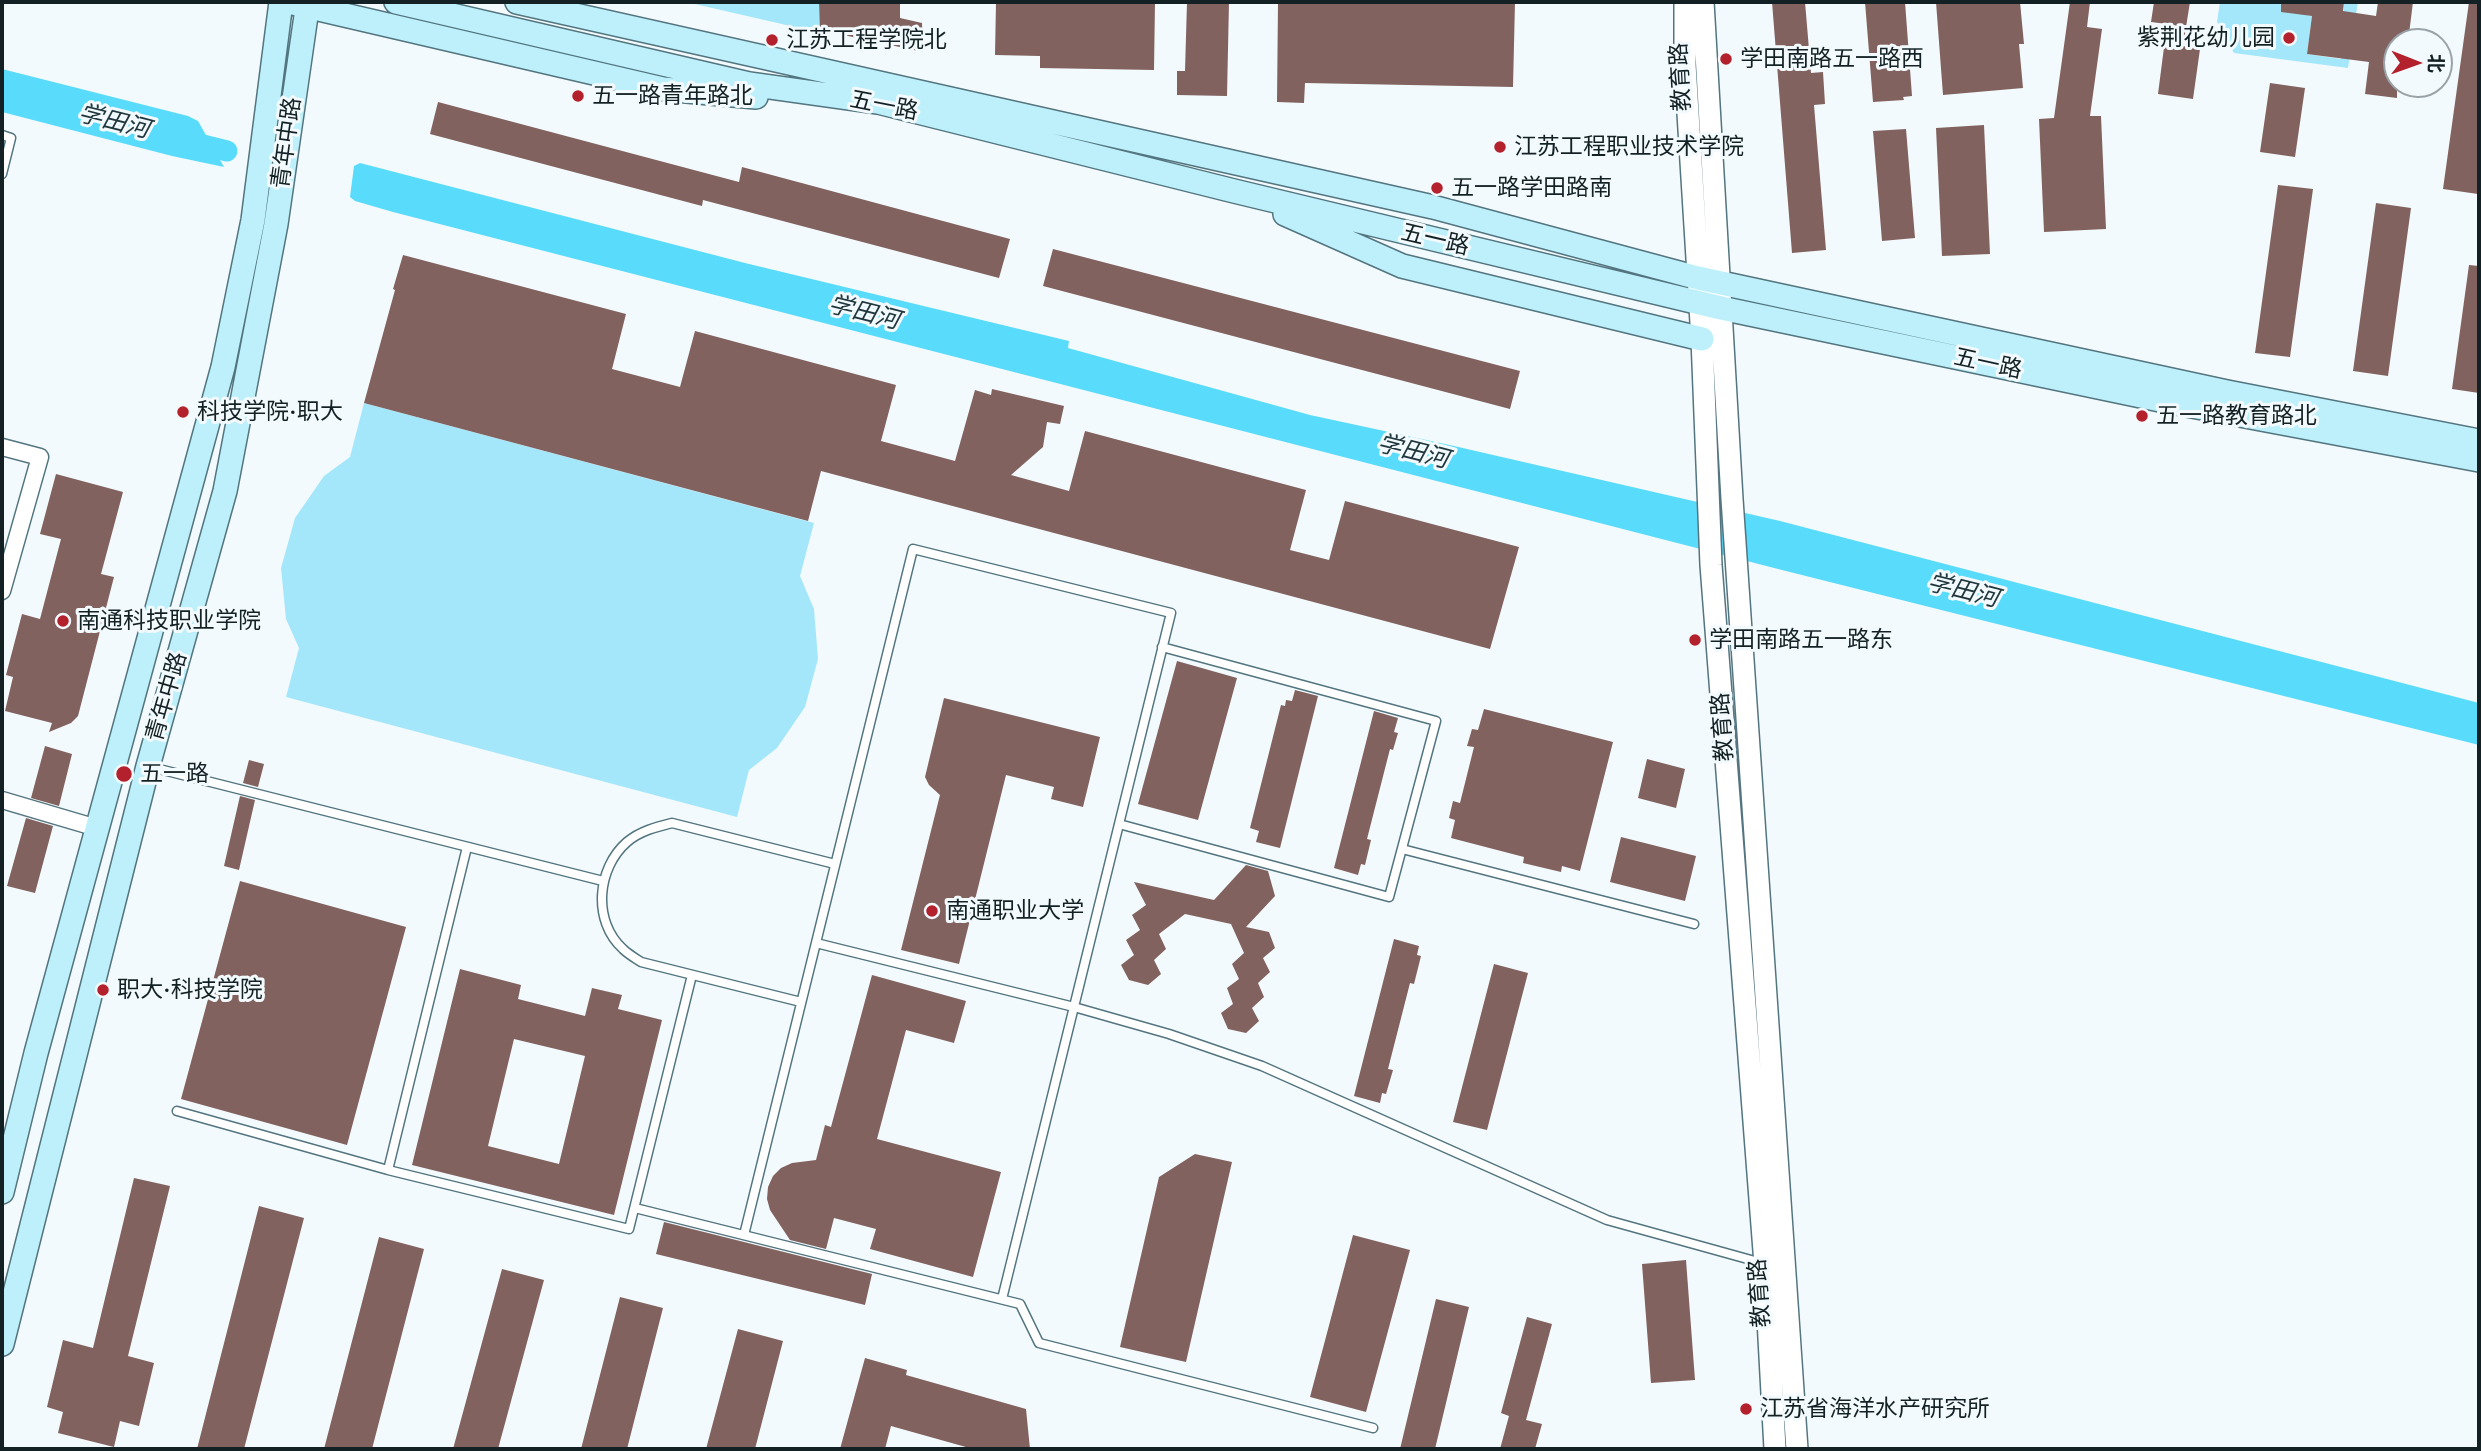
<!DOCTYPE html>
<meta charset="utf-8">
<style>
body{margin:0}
#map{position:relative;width:2481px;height:1451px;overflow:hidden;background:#f3fafd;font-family:Literata,"Noto Sans SC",serif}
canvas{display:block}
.frame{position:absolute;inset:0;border:4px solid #132125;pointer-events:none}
.north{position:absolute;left:2383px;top:28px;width:70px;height:70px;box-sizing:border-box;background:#f3fafd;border:2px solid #99a3a7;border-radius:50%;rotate:91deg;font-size:19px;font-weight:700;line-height:28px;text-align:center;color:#132125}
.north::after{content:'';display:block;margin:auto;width:24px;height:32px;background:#b3212c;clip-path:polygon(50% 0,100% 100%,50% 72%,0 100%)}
</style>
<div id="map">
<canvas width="2481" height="1451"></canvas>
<div class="frame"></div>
<div class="north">北</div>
</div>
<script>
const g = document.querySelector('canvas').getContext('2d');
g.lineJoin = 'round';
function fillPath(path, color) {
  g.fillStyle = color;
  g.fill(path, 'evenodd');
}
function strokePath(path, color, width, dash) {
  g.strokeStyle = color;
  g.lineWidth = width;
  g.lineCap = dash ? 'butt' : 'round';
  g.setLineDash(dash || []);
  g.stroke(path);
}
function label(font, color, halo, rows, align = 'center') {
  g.font = font + ' Literata,"Noto Sans SC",serif';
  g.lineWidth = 6;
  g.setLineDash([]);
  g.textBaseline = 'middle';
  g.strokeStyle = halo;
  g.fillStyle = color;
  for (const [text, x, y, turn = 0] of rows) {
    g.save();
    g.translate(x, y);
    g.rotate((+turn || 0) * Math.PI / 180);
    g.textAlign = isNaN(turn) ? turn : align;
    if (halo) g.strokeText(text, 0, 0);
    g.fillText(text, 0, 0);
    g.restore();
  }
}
fillPath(new Path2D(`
 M686 2H819L821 33Z
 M2220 2H2308L2307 15 2312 16 2307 54 2341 59 2344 2H2358L2348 68 2234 53 2217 22Z
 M364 403 814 523 800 576 814 609 818 659 805 707 777 748 749 770 737 817 286 697 299 648 286 619 281 568 295 518 324 476 350 457Z`), '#a4e7fa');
fillPath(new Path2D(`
 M2 69 188 116 198 121 224 167 172 156 2 112Z
 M360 163 745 263 1069 341 1068 348 1310 415 1454 446 1780 521 2479 703V745L1778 569 393 212 355 201 350 197 354 166Z`), '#59dbfc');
strokePath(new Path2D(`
 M187 141 227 151`), '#59dbfc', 21);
fillPath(new Path2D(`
 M819 2H900V18L922 23 923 52 820 30Z
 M996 2H1155L1154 70 1040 68V56L995 55Z
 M1187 2H1229L1227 96 1177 95V71H1185Z
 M1278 2H1515L1513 87 1305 83 1304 103 1277 102Z
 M1772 2H1805L1811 73 1823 72 1825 104 1814 105 1826 250 1792 253Z
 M1865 2H1905L1912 96 1903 97 1904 100 1873 102Z
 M1936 2H2020L2024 44H2019L2023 88 1943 95Z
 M2070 2H2090L2087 27 2102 29 2090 116H2101L2106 229 2044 232 2039 119 2054 118Z
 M2154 2H2190L2183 46 2200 49 2193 99 2158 94 2167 24 2151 22Z
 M2281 2H2344L2343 11 2376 16 2378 2H2413L2408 42H2397V98L2365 94 2369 62 2307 54 2312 16 2281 12Z
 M2469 2H2479L2478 194 2443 189Z
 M2270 83 2305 88 2295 157 2260 152Z
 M438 102 739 182 742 167 1010 239 999 278 703 200 702 206 430 134Z
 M1984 125 1990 254 1942 256 1936 128Z
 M1906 129 1915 238 1882 241 1873 131Z
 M2278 185 2313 189 2290 357 2255 353Z
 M2376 203 2411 208 2388 376 2353 371Z
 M1053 249 1520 371 1510 409 1043 286Z
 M403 255 626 314 612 369 680 387 695 331 896 385 881 441 955 461 975 390 991 395 992 389 1064 406 1060 424 1047 422 1043 447 1011 475 1069 491 1085 431 1306 490 1290 550 1329 560 1345 501 1519 547 1490 649 821 471 808 521 364 403 395 290 393 289Z
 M2469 265 2479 266V393L2452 389Z
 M56 474 123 492 101 574 114 577 78 716 71 723 49 732 52 723 5 711 13 677 6 675 22 614 40 619 61 539 40 534Z
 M1177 661 1237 678 1198 820 1138 804Z
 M1295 690 1318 696 1280 848 1256 842 1259 831 1250 828 1281 705 1285 706 1286 700 1292 701Z
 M944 698 1100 737 1083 807 1051 799 1054 787 1006 775 959 964 901 950 940 795 929 785 925 777Z
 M1484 709 1613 742 1580 871 1562 866 1561 872 1523 863 1524 857 1451 838 1455 820 1449 818 1453 801 1460 803 1474 747 1467 746 1472 729 1478 730Z
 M1374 711 1398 718 1394 732 1398 733 1393 750 1390 749 1367 839 1371 840 1365 865 1361 864 1358 875 1334 868Z
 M45 746 72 754 59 806 31 798Z
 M1647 759 1685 769 1676 808 1638 798Z
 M249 760 264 764 258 787 243 783Z
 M240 796 255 800 239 870 224 866Z
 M26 818 53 826 35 893 7 886Z
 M1621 837 1696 856 1685 901 1610 882Z
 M1246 865 1268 871 1275 896 1246 927 1269 932 1275 948 1263 958 1270 972 1258 983 1264 997 1252 1008 1259 1021 1246 1033 1228 1029 1221 1013 1233 1004 1227 988 1239 979 1232 964 1244 953 1231 924 1185 914 1159 934 1166 949 1154 960 1161 974 1148 985 1129 980 1121 965 1134 955 1126 940 1140 930 1132 915 1146 905 1134 882 1214 900Z
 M240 881 406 927 347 1145 181 1099Z
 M1394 939 1419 946 1417 955 1421 956 1414 984 1410 983 1388 1069 1393 1070 1386 1094 1382 1093 1380 1103 1354 1096Z
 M1494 964 1528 973 1487 1130 1453 1122Z
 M460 969 521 985 518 999 585 1016 592 988 622 995 618 1009 662 1020 614 1215 412 1165ZM514 1039 585 1056 559 1164 488 1146Z
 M872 975 966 1001 954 1043 906 1030 877 1139 1001 1172 973 1277 870 1249 876 1229 834 1218 826 1249 790 1240 770 1210 767 1199 768 1187 773 1176 781 1168 792 1163 816 1160 825 1125 831 1127Z
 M1195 1154 1232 1162 1186 1362 1120 1347 1159 1177Z
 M134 1178 170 1186 128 1356 154 1363 139 1426 120 1421 114 1447 58 1433 63 1412 47 1407 63 1340 93 1348Z
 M259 1206 304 1218 244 1449H197Z
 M664 1222 872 1274 865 1305 656 1254Z
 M1353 1235 1410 1250 1366 1412 1310 1397Z
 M379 1237 424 1249 372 1449H324Z
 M1686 1260 1695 1380 1651 1383 1642 1264Z
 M502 1269 544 1280 498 1449H453Z
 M620 1297 663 1308 627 1449H581Z
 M1436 1299 1469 1307 1435 1449H1400Z
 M1527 1317 1552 1324 1526 1420 1542 1424 1535 1449H1500L1509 1416 1501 1413Z
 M738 1329 783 1341 755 1449H706Z
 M865 1358 907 1370 906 1375 1026 1409 1030 1449H973L891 1426 885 1449H840Z`), '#81625f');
const service = new Path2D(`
 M2 135 11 138 2 174
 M151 767 603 881
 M1119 824 1389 897 1436 721 1162 647
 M1402 849 1694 924
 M816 943 1074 1007 1169 1034 1262 1066 1607 1220 1762 1263
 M801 1002 641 962C635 958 628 954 623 949 592 921 597 868 627 842 640 831 656 827 672 823L835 864
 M177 1111 388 1170 629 1229 692 975
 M388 1170 467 847
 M635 1208 1020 1304 1039 1343 1373 1428
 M744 1235 913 549 1171 613 1002 1299`);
const minor = new Path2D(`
 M2 447 40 457 2 591
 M2 800 97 828`);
const tertiary = new Path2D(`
 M1685 2V65L1702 339 1711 565 1765 1264 1775 1449
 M1703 2 1732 499 1797 1449`);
const secondary = new Path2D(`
 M396 2 749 84 878 102 1234 191 1721 308 2160 400 2479 460
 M517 2 1433 207 1698 278 2227 392 2479 441
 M293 3 663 89 756 97
 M1285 214 1402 266 1702 339
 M2 1192 36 1053 223 367 253 220 281 2
 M2 1344 148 766 225 491 276 224 308 2`);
strokePath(service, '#53757f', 11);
strokePath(minor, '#53757f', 19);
strokePath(tertiary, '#53757f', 24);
strokePath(secondary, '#53757f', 26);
strokePath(service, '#fff', 8);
strokePath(minor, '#fff', 16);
strokePath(tertiary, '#fff', 21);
strokePath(secondary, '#bdf0fb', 23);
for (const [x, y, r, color] of [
 [2289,38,7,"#b3212c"],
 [772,40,7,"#b3212c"],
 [1726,59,7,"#b3212c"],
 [578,96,7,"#b3212c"],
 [1500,147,7,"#b3212c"],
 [1437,188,7,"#b3212c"],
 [183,412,7,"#b3212c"],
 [2142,416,7,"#b3212c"],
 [63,621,7,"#b3212c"],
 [1695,640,7,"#b3212c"],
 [124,774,9,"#b3212c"],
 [932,911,7,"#b3212c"],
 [103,990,7,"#b3212c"],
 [1746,1409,7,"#b3212c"]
]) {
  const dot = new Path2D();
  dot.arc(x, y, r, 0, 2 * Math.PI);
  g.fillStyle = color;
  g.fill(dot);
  strokePath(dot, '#f3fafd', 2.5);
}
label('23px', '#132125', '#f3fafd', [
 ["紫荆花幼儿园",2275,38,"right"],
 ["江苏工程学院北",786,40],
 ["学田南路五一路西",1740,59],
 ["五一路青年路北",592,96],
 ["江苏工程职业技术学院",1514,147],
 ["五一路学田路南",1451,188],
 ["科技学院·职大",197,412],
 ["五一路教育路北",2156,416],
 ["南通科技职业学院",77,621],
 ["学田南路五一路东",1709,640],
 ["五一路",140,774],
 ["南通职业大学",946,911],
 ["职大·科技学院",117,990],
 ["江苏省海洋水产研究所",1760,1409]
], 'left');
label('23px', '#132125', '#f3fafd', [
 ["教育路",1681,77,-93],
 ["五一路",884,106,11],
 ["青年中路",287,143,-82],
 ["五一路",1435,240,13],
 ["五一路",1988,364,12],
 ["青年中路",167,697,-74],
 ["教育路",1723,727,-94],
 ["教育路",1760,1293,-94]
]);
label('italic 24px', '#21383e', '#f3fafd', [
 ["学田河",114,122,14],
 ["学田河",864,313,14],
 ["学田河",1413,452,14],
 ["学田河",1963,591,14]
]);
</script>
